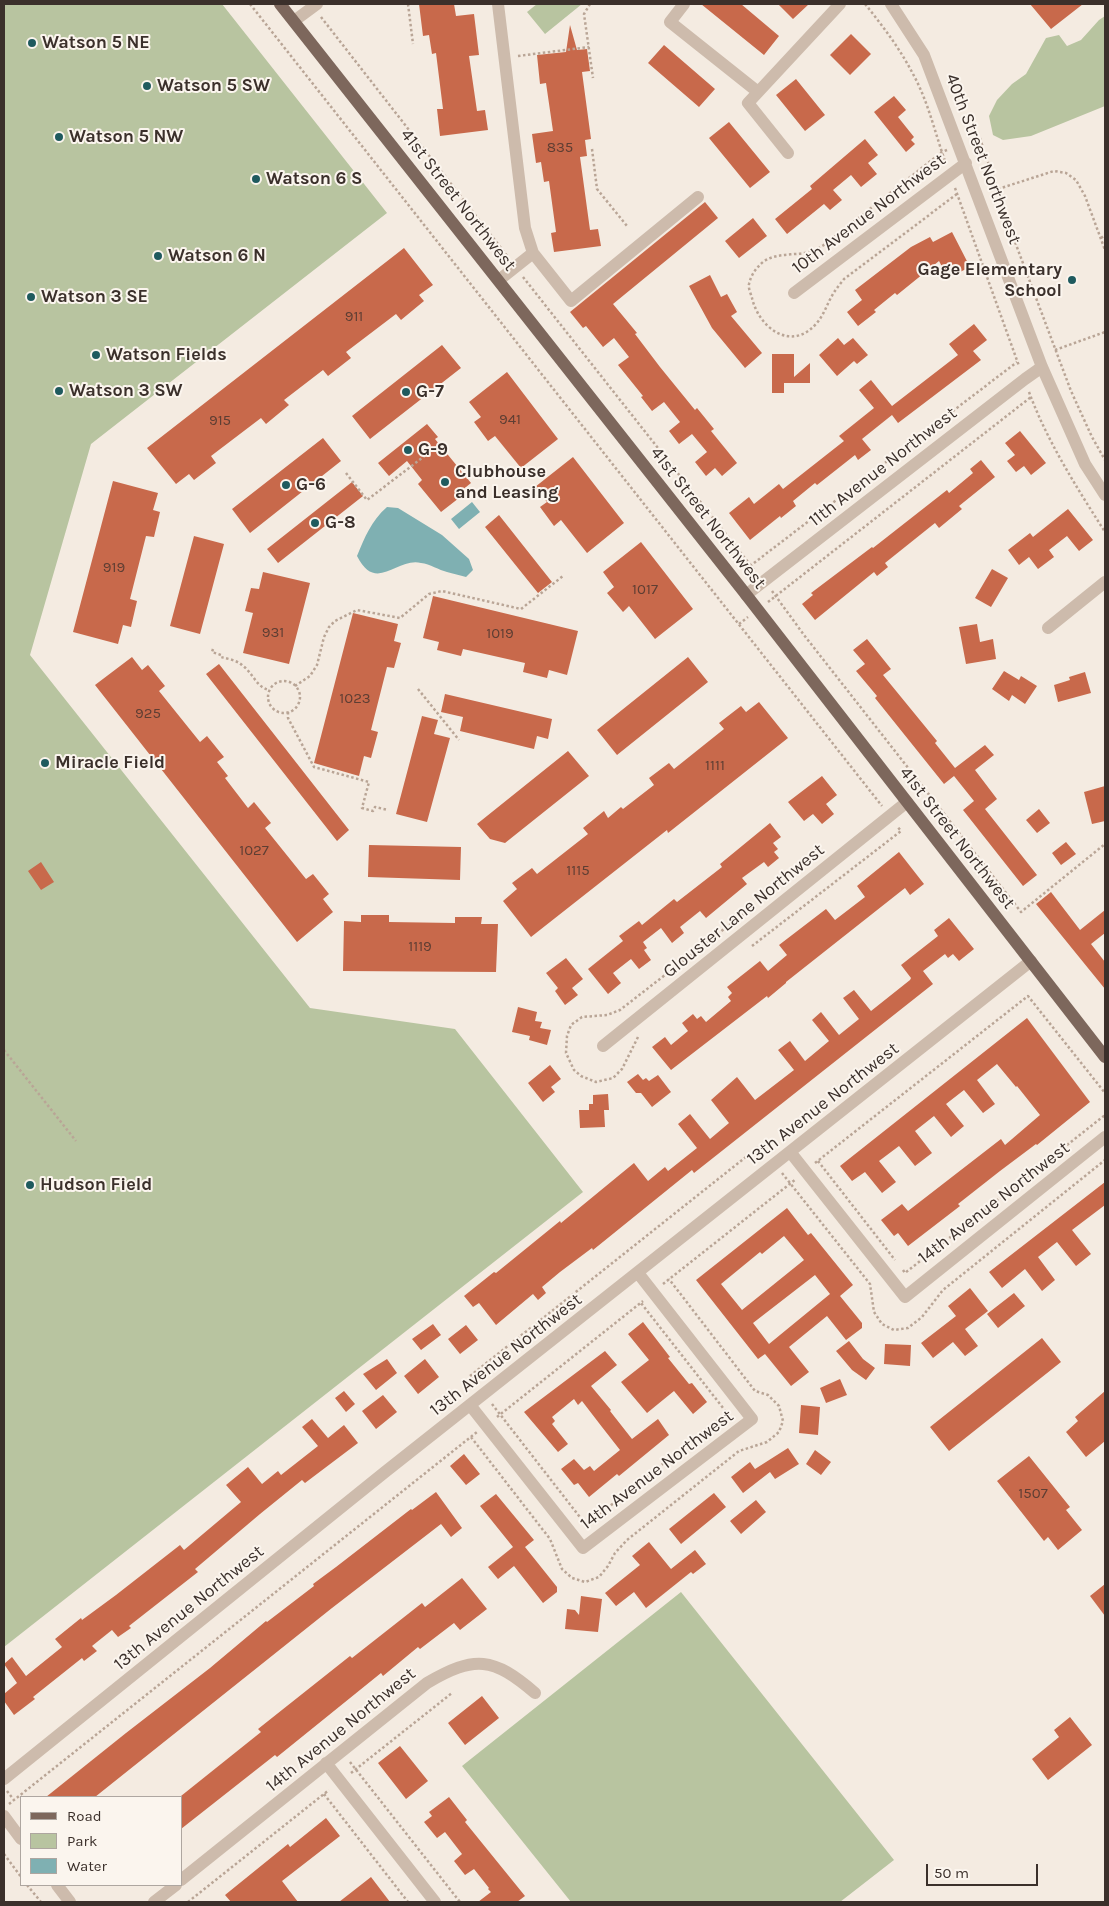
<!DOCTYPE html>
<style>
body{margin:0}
#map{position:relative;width:1109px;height:1906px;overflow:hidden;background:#f4ebe1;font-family:Karla,sans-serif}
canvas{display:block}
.frame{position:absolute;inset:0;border:5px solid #3b302b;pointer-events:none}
.legend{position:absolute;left:20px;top:1796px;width:162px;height:90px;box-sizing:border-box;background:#fbf5ee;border:1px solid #aea6a0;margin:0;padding:6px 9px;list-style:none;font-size:15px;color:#3b302b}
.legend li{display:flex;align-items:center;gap:10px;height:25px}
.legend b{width:25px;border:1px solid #aea6a0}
.scale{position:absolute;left:926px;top:1864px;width:112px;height:22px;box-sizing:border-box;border:2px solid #3b302b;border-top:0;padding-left:6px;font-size:15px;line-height:18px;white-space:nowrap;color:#3b302b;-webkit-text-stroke:4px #fbf5ee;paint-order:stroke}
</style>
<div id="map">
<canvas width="1109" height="1906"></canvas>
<div class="frame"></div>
<ul class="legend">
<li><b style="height:6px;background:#7d675c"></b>Road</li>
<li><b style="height:14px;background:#b8c4a0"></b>Park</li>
<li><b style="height:14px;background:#7fb0b2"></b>Water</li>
</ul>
<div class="scale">50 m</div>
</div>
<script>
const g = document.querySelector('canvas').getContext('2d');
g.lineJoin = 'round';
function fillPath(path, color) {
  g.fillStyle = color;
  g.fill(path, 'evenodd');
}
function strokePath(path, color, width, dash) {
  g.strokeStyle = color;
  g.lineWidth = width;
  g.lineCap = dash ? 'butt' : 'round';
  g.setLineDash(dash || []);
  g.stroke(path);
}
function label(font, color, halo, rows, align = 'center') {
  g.font = font + ' Karla,sans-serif';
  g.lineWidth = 4;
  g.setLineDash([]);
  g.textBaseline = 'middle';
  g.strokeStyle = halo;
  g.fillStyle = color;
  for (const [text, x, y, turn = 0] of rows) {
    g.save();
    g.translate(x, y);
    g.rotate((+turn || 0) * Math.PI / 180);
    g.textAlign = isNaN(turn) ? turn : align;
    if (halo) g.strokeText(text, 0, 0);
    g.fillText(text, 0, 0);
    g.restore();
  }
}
fillPath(new Path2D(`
 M4 4H222L387 213 91 444 30 655 310 1008 455 1029 583 1192 4 1647Z
 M537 4H582L545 34 527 12Z
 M1105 16V106L1031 136 1003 140 993 135 989 116 997 100 1012 84 1026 74 1046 38 1059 35 1067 46 1081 40 1099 20Z
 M681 1592 894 1860 840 1902H571L462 1766Z`), '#b8c4a0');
fillPath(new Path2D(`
 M472 502 480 512 459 529 451 519Z
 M387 507 398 508 442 535 469 559 473 570 466 577C460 575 453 574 447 572 439 570 430 564 421 563 397 557 376 594 357 556 365 537 371 521 387 507Z`), '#7fb0b2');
fillPath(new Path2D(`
 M419 4H454L456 16 474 14 479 55 469 56 477 111 485 110 488 130 440 136 437 109H443L436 53 432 54 429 35 423 36Z
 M701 4H741L779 36 764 55Z
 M778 4H809L793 19Z
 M1030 4H1083L1051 29Z
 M570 25 577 50 587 49 590 71 582 72 591 139 585 140 587 156 580 157 590 230 598 229 601 246 554 252 551 233 556 232 549 181 544 182 541 162 536 163 532 134 553 131 546 83 540 84 537 55 566 52Z
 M851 34 871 54 850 75 830 55Z
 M664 45 715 89 699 107 648 63Z
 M796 79 825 115 805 131 776 95Z
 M894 96 906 110 898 117 914 137 911 140 915 144 906 152 874 112Z
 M729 122 770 172 750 188 709 138Z
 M865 139 878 155 868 163 877 174 861 187 851 175 833 190 842 200 830 210 824 204 787 234 775 219 812 189 810 186Z
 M705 202 718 218 613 304 637 333 635 334 660 367 695 410 697 408 714 429 711 431 737 463 722 476 715 468 706 476 695 462 707 452 692 434 679 444 669 431 680 422 664 402 652 411 641 397 643 396 618 365 629 357 614 338 603 347 586 326 583 328 570 312Z
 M753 218 767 236 739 258 725 241Z
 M952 232 970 267 948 278 939 261 897 295 895 293 874 310 876 312 858 326 847 312 862 300 855 290 911 247 930 237 933 242Z
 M404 248 433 285 419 295 424 301 401 320 396 314 346 352 351 358 328 376 323 370 284 400 289 405 266 424 261 418 211 456 216 463 194 480 189 474 176 484 147 448Z
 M710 275 721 297 727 294 737 312 731 316 762 353 745 368 712 328 689 286Z
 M974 324 987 340 973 351 981 360 898 423 892 415 862 439 871 450 858 460 855 455 817 485 815 483 793 501 796 506 781 518 780 516 750 540 729 513 749 497 754 504 779 484 783 489 844 441 839 436 874 408 859 390 871 380 892 406 958 355 949 344Z
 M838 338 844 345 853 338 868 355 857 364 854 361 837 376 819 355Z
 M442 345 461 368 370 439 352 416Z
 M772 354H794V377L810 363V383H784V393H772Z
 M507 372 558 439 521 468 495 436 488 441 474 422 481 417 469 402Z
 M427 424 438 437 435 439 471 483 456 495 459 498 441 512 418 484 422 480 407 461 389 476 378 463Z
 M1020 431 1046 463 1031 475 1024 466 1016 472 1007 461 1015 455 1005 443Z
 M323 438 341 461 250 533 232 509Z
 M573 457 624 523 587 553 561 520 554 526 540 507 547 502 535 487Z
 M981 460 995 477 959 506 962 509 939 528 935 523 885 563 888 567 877 576 874 572 815 620 802 604 813 595 811 593 872 547 873 548 947 490 949 493 973 473 970 469Z
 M113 481 158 493 153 510 160 512 154 537 146 536 130 599 137 601 131 627 123 625 118 644 73 632Z
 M352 482 363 496 278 563 267 549Z
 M1068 509 1093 540 1079 551 1067 536 1049 550 1054 557 1038 569 1029 557 1019 565 1008 550 1030 533 1033 537Z
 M499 515 552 582 538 593 485 527Z
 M194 536 224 544 200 634 170 626Z
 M641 542 693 609 655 639 629 606 623 612 607 593 614 587 603 572Z
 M992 569 1008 578 991 607 975 598Z
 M263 572 310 583 289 664 243 653 253 613 245 611 251 588 259 589Z
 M433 596 578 631 567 675 549 670 547 678 523 672 525 663 463 649 461 656 437 650 439 642 423 638Z
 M353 613 398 624 394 641 401 643 394 668 387 667 371 730 378 732 371 758 364 756 359 776 314 763Z
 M977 624 980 642 993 639 996 659 966 664 959 627Z
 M867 639 891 669 883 675 937 741 935 743 955 768 985 745 994 755 975 770 997 799 985 809 1037 875 1023 886 963 810 974 801 954 776 944 784 875 698 877 696 856 671 865 664 853 650Z
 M132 657 142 670 148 665 165 686 159 691 200 742 207 736 224 757 217 762 228 776 225 778 248 808 254 802 271 823 265 828 306 879 313 874 329 894 323 899 333 912 297 942 95 685Z
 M688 657 708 682 617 755 597 730Z
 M219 664 349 830 337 841 206 674Z
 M1004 671 1019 680 1021 676 1037 686 1025 704 1012 695 1009 701 992 689Z
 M1085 672 1091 693 1058 702 1054 685 1070 680 1069 677Z
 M445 694 552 719 548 739 537 736 534 749 460 731 463 717 441 712Z
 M759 702 788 738 668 833 667 830 531 937 503 901 517 889 512 883 532 868 537 874 588 834 583 828 604 811 608 818 621 807 623 809 654 785 649 778 669 763 674 769 724 729 719 723 741 706 746 712Z
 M422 716 438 720 434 734 450 738 427 822 396 814Z
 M568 751 589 776 505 843 490 839 477 824Z
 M822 776 837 795 826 804 834 814 822 824 813 814 804 821 788 802Z
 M1105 786V821L1092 824 1084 792Z
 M1039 809 1050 823 1037 833 1026 820Z
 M770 823 781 837 773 843 778 849 774 852 779 858 768 867 764 862 742 878 747 884 706 918 700 911 680 927 684 933 672 943 661 928 643 942 647 948 644 950 651 960 639 969 631 959 613 973 621 983 608 994 588 969 623 941 619 936 639 921 642 925 674 899 677 902 722 867 720 864Z
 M1066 842 1076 854 1061 865 1052 853Z
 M369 845 461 847 460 880 368 877Z
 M899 852 924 884 910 895 905 888 786 982V983L768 998 767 996 671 1070 652 1047 665 1037 671 1045 688 1031 682 1023 693 1014 697 1019 701 1016 706 1022 731 1001 728 997 732 993 727 987 760 961 768 971 787 955 779 945 826 909 835 920 865 897 857 886Z
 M41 862 54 882 41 890 28 871Z
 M1051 892 1080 930 1105 910V933L1091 944 1105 962V989L1036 904Z
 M361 915H389V922L455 923V917H482L481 924H498L496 972 343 971 344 921 361 922Z
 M949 918 974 949 959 961 953 954 948 958 945 954 923 971 933 984 694 1173 692 1170 593 1250 592 1248 560 1272 542 1287 546 1293 538 1300 533 1294 496 1325 479 1303 473 1307 464 1296 494 1272 496 1273 560 1221 561 1223 634 1163 648 1181 665 1167 668 1171 697 1148 678 1124 690 1114 710 1139 729 1123 711 1100 737 1077 755 1100 794 1070 778 1050 790 1041 805 1061 829 1041 812 1020 821 1012 839 1035 859 1019 843 998 854 990 871 1011 910 980 911 978 901 965 938 936 934 930Z
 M566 958 583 979 572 988 578 995 565 1005 555 991 558 988 546 973Z
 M518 1007 537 1012 535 1021 542 1022 540 1028 551 1030 547 1045 529 1040 530 1036 512 1032Z
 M1027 1018 1090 1102 1037 1145 1036 1144 1000 1171 958 1204 960 1206 908 1246 898 1233 894 1236 881 1220 902 1204 908 1211 1001 1139 1005 1145 1040 1115 1017 1086 1016 1087 997 1064 977 1080 995 1104 983 1113 964 1090 946 1104 964 1126 951 1137 934 1116 915 1131 932 1153 915 1166 899 1146 879 1161 896 1182 882 1193 865 1172 852 1181 840 1166Z
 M550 1065 561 1079 551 1087 555 1092 543 1102 528 1083Z
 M638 1074 643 1080 646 1078 649 1081 658 1075 671 1092 652 1107 641 1093H636L627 1082Z
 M608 1094 609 1110H604L605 1127 580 1128 579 1110H589V1104H593V1095Z
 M1105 1182V1205L1072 1230 1091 1254 1076 1266 1057 1242 1038 1257 1055 1280 1042 1291 1025 1269 1002 1288 989 1272Z
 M787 1208 808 1235 811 1233 853 1285 840 1296 862 1323V1328L846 1340 827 1316 789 1347 809 1372 791 1386 765 1354 758 1359 696 1280ZM784 1236 804 1260 742 1310 721 1284 760 1252 762 1254ZM815 1275 830 1294 769 1344 753 1323Z
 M970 1288 988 1311 965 1329 978 1346 965 1356 953 1342 933 1358 921 1343 956 1316 948 1306Z
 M1014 1293 1025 1306 998 1328 987 1314Z
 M643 1322 670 1357 668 1358 689 1384 692 1383 707 1402 693 1414 674 1391 647 1413 621 1382 649 1360 628 1334Z
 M433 1324 441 1335 421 1350 412 1339Z
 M466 1325 478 1340 460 1354 448 1339Z
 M1042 1338 1061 1362 949 1451 930 1427Z
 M849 1341 863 1359 875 1368 866 1380 852 1370 836 1351Z
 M885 1344 911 1345 910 1366 884 1364Z
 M605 1351 617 1365 591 1386 611 1410 610 1411 632 1439 658 1419 669 1435 619 1476 617 1474 589 1497 578 1483 574 1485 561 1469 574 1459 584 1470 590 1466 594 1471 620 1450 602 1427 582 1401 578 1405 574 1399 552 1417 555 1421 552 1424 568 1444 558 1452 524 1412Z
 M387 1359 397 1373 376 1390 363 1374Z
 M425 1359 439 1377 418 1394 404 1376Z
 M840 1379 847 1395 826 1403 820 1388Z
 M344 1391 355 1404 346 1412 335 1398Z
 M1105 1391V1441L1086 1457 1066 1432 1078 1421 1075 1417Z
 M383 1395 397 1412 376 1429 362 1411Z
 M801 1405 820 1407 818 1435 799 1433Z
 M312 1419 328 1438 344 1425 358 1443 305 1483 302 1480 260 1514 195 1569 198 1572 129 1626 131 1628 118 1637 112 1630 92 1646 97 1651 84 1661 82 1658 33 1697 35 1699 14 1715 4 1701V1694L17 1683 4 1664 12 1657 26 1676 62 1647 55 1639 81 1618 82 1620 116 1595 180 1545 184 1550 241 1502 226 1485 248 1467 262 1484 278 1471 281 1475 318 1446 302 1427Z
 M788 1448 799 1464 775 1479 770 1472 743 1493 731 1477 750 1462 755 1469Z
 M815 1450 831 1462 821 1475 806 1464Z
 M464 1454 480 1474 466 1485 450 1466Z
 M1029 1456 1070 1507 1066 1510 1082 1530 1058 1550 1048 1537 1044 1541 997 1481Z
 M436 1492 462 1528 451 1537 441 1524 332 1608 95 1797H46L126 1733 210 1668 266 1621 267 1622 314 1586 313 1584 336 1567 411 1509 412 1510Z
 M714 1493 726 1507 681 1544 669 1529Z
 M496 1494 534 1540 525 1547 557 1587V1592L543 1603 514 1566 498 1579 488 1567 513 1547 480 1506Z
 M756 1500 766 1512 741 1534 730 1521Z
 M649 1542 671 1569 695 1550 706 1564 693 1574 691 1572 646 1608 634 1592 616 1606 605 1593 640 1565 632 1556Z
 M462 1578 487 1609 460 1630 454 1623 420 1649 418 1647 383 1676 381 1673 277 1757 275 1755 181 1829V1796L261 1732 258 1729 350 1656 352 1658 422 1603 425 1607Z
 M1105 1584V1616L1090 1596Z
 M581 1596 602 1599 598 1632 565 1629 567 1609 575 1610 579 1615Z
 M482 1696 499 1718 465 1745 448 1723Z
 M1070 1717 1092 1745 1048 1780 1032 1759 1059 1737 1054 1730Z
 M400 1746 428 1781 406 1799 378 1763Z
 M449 1797 467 1820 465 1822 525 1896 517 1902H478L491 1892 488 1889 489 1888 474 1869 465 1875 454 1861 462 1854 445 1832 437 1838 424 1822 432 1816 429 1812Z
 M326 1818 340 1836 282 1881 298 1902H231L225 1895 288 1844 290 1847Z
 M371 1877 390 1902H339Z`), '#c8694b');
strokePath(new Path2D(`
 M250 4 882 806
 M408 4 413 44
 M590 4 584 14 593 78
 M865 4C883 26 900 49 913 74 928 101 935 133 945 161
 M321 17 508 257
 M518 56 589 47
 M971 142 980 138C988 165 1000 191 1006 218L1071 391 1092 437 1105 460
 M592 149 597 189 627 226
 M947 150 942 152 828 242C824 245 819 248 815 250 799 257 778 251 763 262 756 268 751 275 749 284 748 288 751 294 752 298 759 328 791 352 816 324 824 315 827 304 833 294 836 289 840 284 844 279L957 194
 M955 188 1019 366
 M998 189 1054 171 1066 173 1076 180 1085 196 1105 250
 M1101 238 1105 235
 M523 277 755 571
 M1055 350 1105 332
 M1029 392C1047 441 1077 488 1105 532
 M346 473 367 500 443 442
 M750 566 1017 362
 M772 591 804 635 1021 912 1105 844
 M768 602 1031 397
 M739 624 748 617
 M213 649 212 652 221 655V657C228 659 237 660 243 666 253 673 256 687 269 690
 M268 697a16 16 0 1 1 32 0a16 16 0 1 1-32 0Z
 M295 686 310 676 317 665 324 637 329 627 335 621 357 610 400 618 429 594 442 591 521 609 563 576
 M418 689 459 740
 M288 712V718L314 767 369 782 362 808 373 811 375 807 388 810
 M752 946 901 831 897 826
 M638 1037 622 1069 613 1078 596 1082 581 1076 574 1070 566 1053 567 1036 571 1025 582 1017 607 1015 620 1010 746 912
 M4 1050 76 1141
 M818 1161 895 1260
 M815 1163 1028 996 1105 1093
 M782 1173 870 1284 874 1312 882 1324 894 1330 908 1328 922 1317 943 1290 1105 1160
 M903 1270 905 1273 1105 1115
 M663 1284 796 1179
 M476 1384 470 1376 761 1145 767 1152
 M492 1404 586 1525 727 1413 641 1303
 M497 1417 643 1301
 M471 1437 550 1539 562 1569 572 1578 585 1582 599 1577 608 1566 615 1553 627 1540 739 1451 767 1442 779 1432 783 1421 779 1406 768 1395 755 1391 669 1279
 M350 1762 460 1902
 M351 1773 452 1693
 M7 1791 14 1800
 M324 1794 408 1902
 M9 1804 477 1432
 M4 1854 21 1877
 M27 1885 41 1902
 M188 1902 329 1790`), '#b9a596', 2.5, [2.5, 2.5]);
strokePath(new Path2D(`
 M498 4 525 228 533 253 571 301 698 197
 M684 4 670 22 758 92
 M891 4 924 55 1042 367 1085 464 1105 495
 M294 21 317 4
 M788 153 748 103 840 4
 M499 280 533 253
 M794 293 966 163
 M746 595 1025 379 1042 367
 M1048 628 1105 582
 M603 1046 907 802
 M791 1153 905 1297 1105 1137
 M470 1405 583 1548 752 1419 638 1273
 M326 1763 435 1902
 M4 1779 385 1472 1031 961
 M4 1816 21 1839
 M181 1880 427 1683C475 1655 493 1657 535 1693
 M57 1885 70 1902
 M154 1902 176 1885`), '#cdbbac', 12);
strokePath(new Path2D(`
 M280 4 744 592 1105 1057`), '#7d675c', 12);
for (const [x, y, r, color] of [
 [32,43,5,"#1f5a5e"],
 [147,86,5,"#1f5a5e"],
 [59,137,5,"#1f5a5e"],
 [256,179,5,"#1f5a5e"],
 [158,256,5,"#1f5a5e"],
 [1072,280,5,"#1f5a5e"],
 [31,297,5,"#1f5a5e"],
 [96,355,5,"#1f5a5e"],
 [59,391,5,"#1f5a5e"],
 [406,392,5,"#1f5a5e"],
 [408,450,5,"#1f5a5e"],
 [445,482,5,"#1f5a5e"],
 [286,485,5,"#1f5a5e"],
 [315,523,5,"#1f5a5e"],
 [45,763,5,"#1f5a5e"],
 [30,1185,5,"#1f5a5e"]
]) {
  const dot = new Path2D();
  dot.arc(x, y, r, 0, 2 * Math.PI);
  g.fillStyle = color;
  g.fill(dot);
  strokePath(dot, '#fbf5ee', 2);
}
label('15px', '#5e3e33', null, [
 ["835",560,148],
 ["911",354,317],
 ["941",510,420],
 ["915",220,421],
 ["919",114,568],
 ["1017",645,590],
 ["931",273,633],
 ["1019",500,634],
 ["1023",355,699],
 ["925",148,714],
 ["1111",715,766],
 ["1027",254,851],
 ["1115",578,871],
 ["1119",420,947],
 ["1507",1033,1494]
]);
label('bold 18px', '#3b302b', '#fbf5ee', [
 ["Watson 5 NE",42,43],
 ["Watson 5 SW",157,86],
 ["Watson 5 NW",69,137],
 ["Watson 6 S",266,179],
 ["Watson 6 N",168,256],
 ["Gage Elementary",1062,270,"right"],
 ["School",1062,291,"right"],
 ["Watson 3 SE",41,297],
 ["Watson Fields",106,355],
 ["Watson 3 SW",69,391],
 ["G-7",416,392],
 ["G-9",418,450],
 ["Clubhouse",455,472],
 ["and Leasing",455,493],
 ["G-6",296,485],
 ["G-8",325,523],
 ["Miracle Field",55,763],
 ["Hudson Field",40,1185]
], 'left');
label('18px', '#3b302b', '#fbf5ee', [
 ["40th Street Northwest",983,159,69],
 ["41st Street Northwest",458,200,52],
 ["10th Avenue Northwest",869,214,-37],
 ["11th Avenue Northwest",883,467,-38],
 ["41st Street Northwest",708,518,52],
 ["41st Street Northwest",957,838,52],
 ["Glouster Lane Northwest",744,911,-39],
 ["13th Avenue Northwest",823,1104,-38],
 ["14th Avenue Northwest",994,1203,-38],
 ["13th Avenue Northwest",506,1355,-38],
 ["14th Avenue Northwest",657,1470,-37],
 ["13th Avenue Northwest",189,1608,-39],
 ["14th Avenue Northwest",341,1730,-39]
]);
</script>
